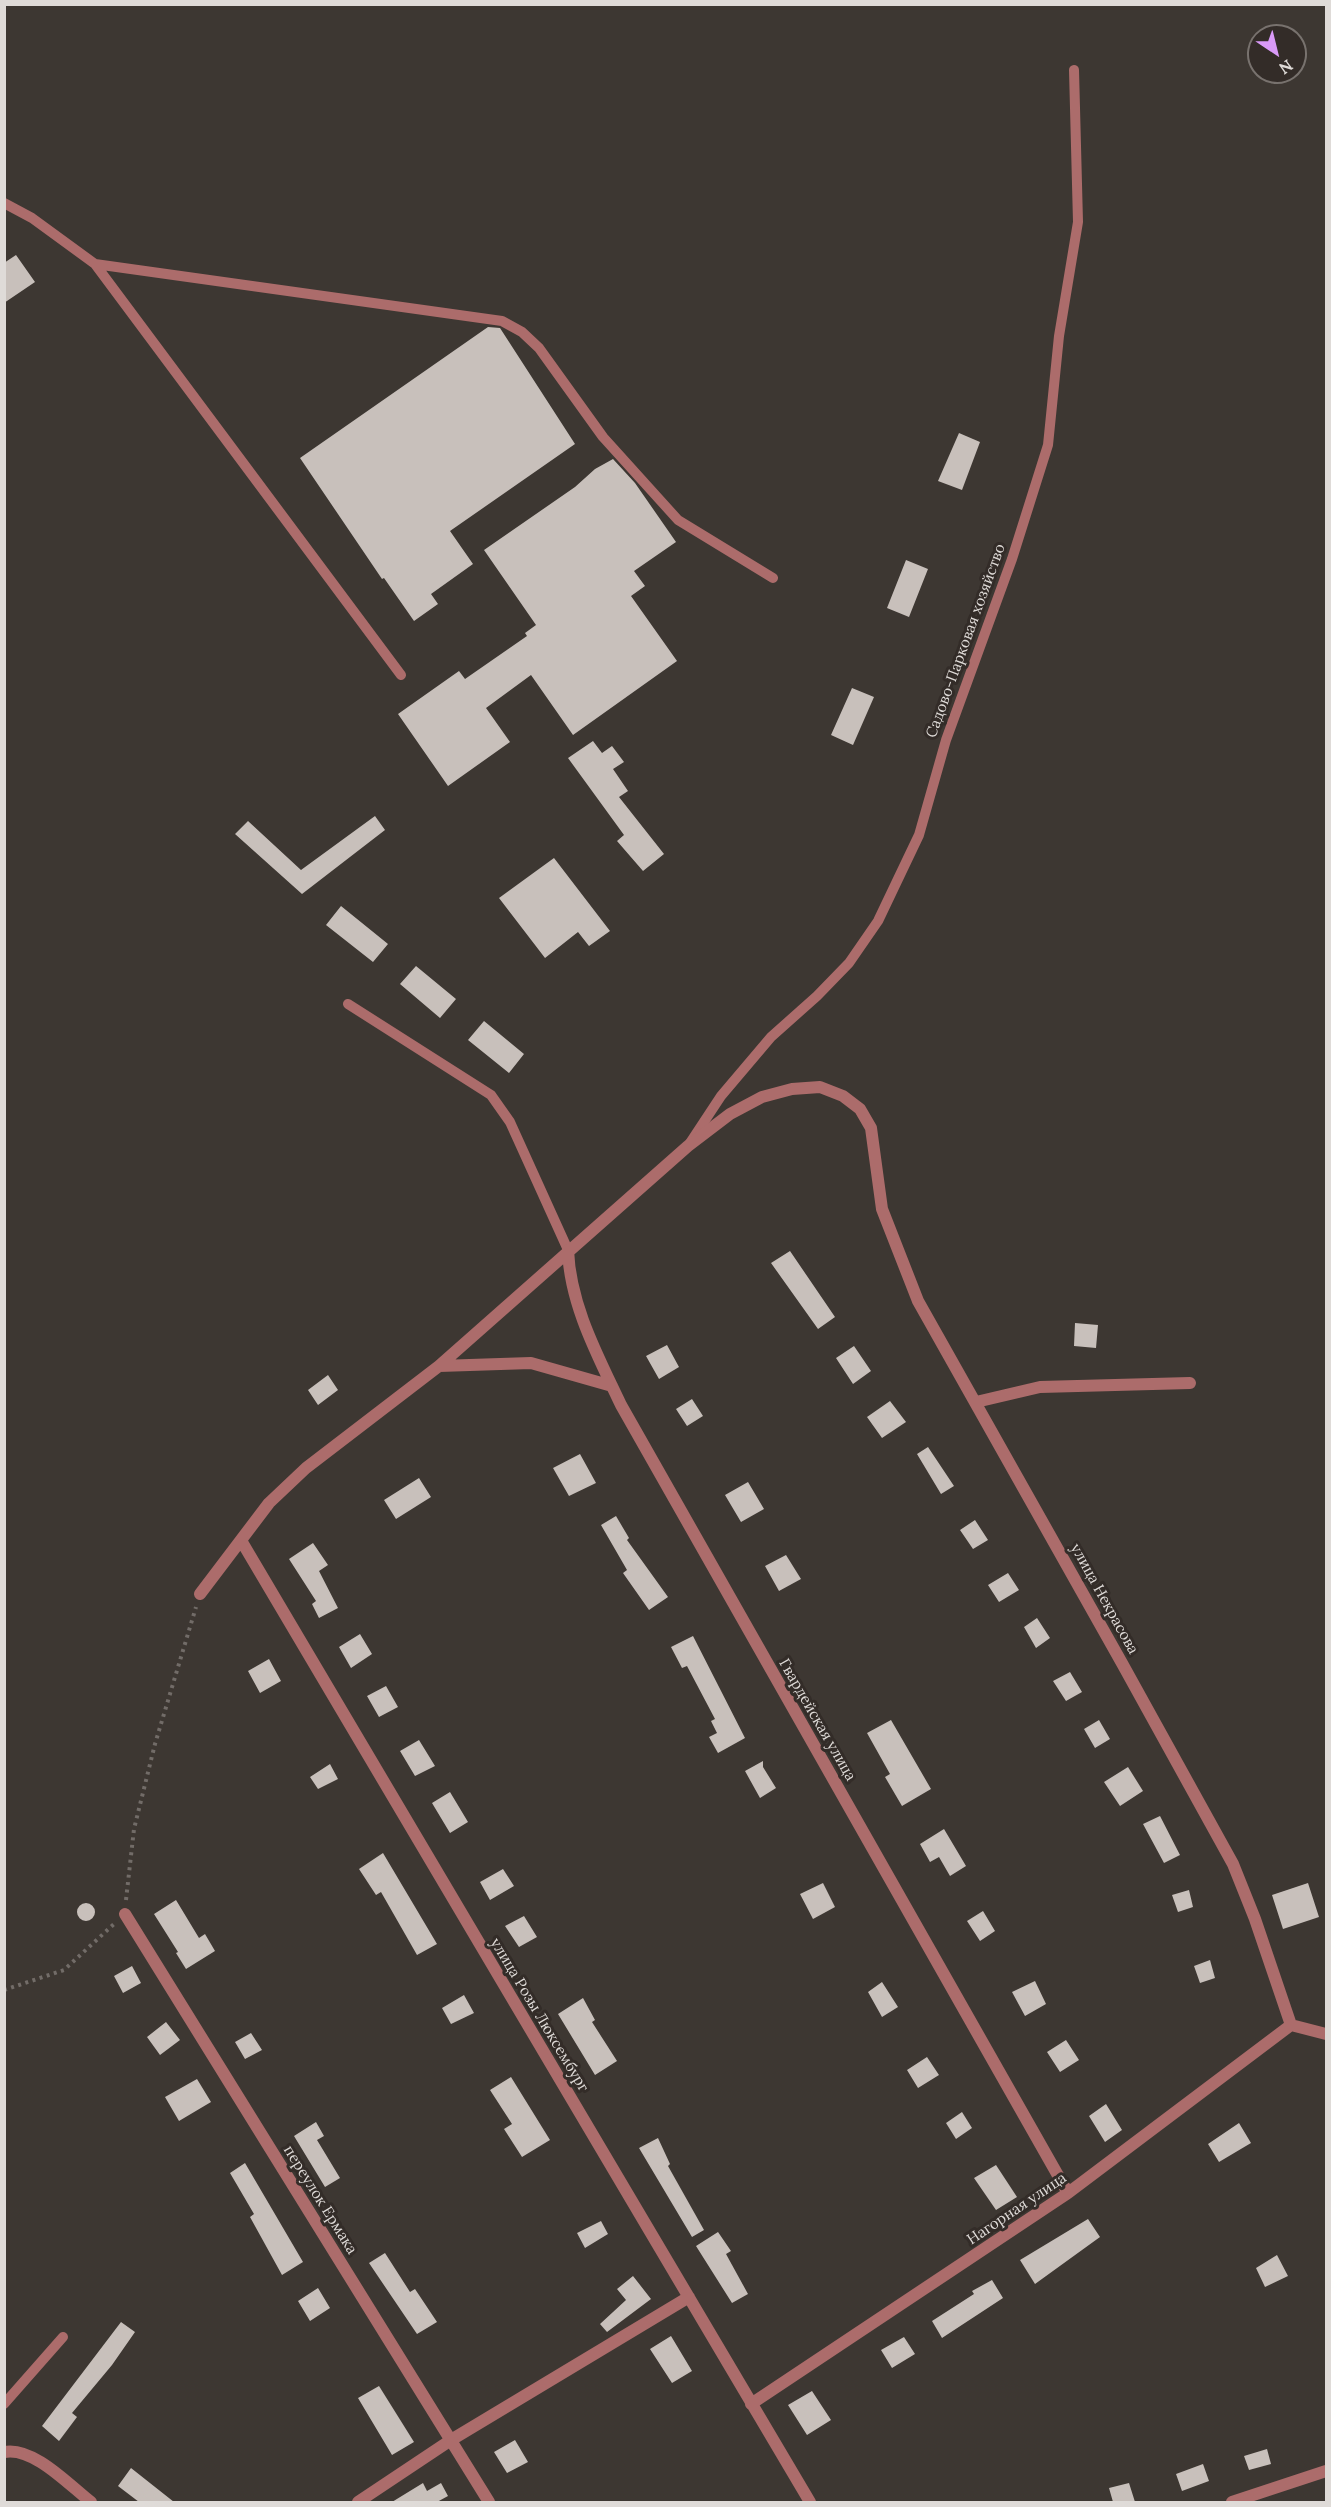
<!DOCTYPE html>
<meta charset="utf-8">
<style>
body{margin:0}
#map{position:relative;width:1331px;height:2507px;overflow:hidden;background:#3d3732;font-family:Lora,serif}
canvas{display:block}
.frame{position:absolute;inset:0;border:6px solid #dfdbd8;pointer-events:none}
.north{position:absolute;left:1247px;top:24px;width:60px;height:60px;box-sizing:border-box;background:#332c28;border:2px solid #78726e;border-radius:50%;rotate:145deg;font-size:16px;font-weight:700;line-height:24px;text-align:center;color:#dfdbd8}
.north::after{content:'';display:block;margin:auto;width:21px;height:27px;background:#d99af7;clip-path:polygon(50% 0,100% 100%,50% 72%,0 100%)}
</style>
<div id="map">
<canvas width="1331" height="2507"></canvas>
<div class="frame"></div>
<div class="north">N</div>
</div>
<script>
const g = document.querySelector('canvas').getContext('2d');
g.lineJoin = 'round';
function fillPath(path, color) {
  g.fillStyle = color;
  g.fill(path, 'evenodd');
}
function strokePath(path, color, width, dash) {
  g.strokeStyle = color;
  g.lineWidth = width;
  g.lineCap = dash ? 'butt' : 'round';
  g.setLineDash(dash || []);
  g.stroke(path);
}
function label(font, color, halo, rows, align = 'center') {
  g.font = font + ' Lora,serif';
  g.lineWidth = 6;
  g.setLineDash([]);
  g.textBaseline = 'middle';
  g.strokeStyle = halo;
  g.fillStyle = color;
  for (const [text, x, y, turn = 0] of rows) {
    g.save();
    g.translate(x, y);
    g.rotate((+turn || 0) * Math.PI / 180);
    g.textAlign = isNaN(turn) ? turn : align;
    if (halo) g.strokeText(text, 0, 0);
    g.fillText(text, 0, 0);
    g.restore();
  }
}
fillPath(new Path2D(`
 M16 255 35 282 4 303V263Z
 M488 327 500 328 575 444 450 531 473 564 431 594 438 604 414 621 384 578 382 579 300 458Z
 M959 433 980 442 962 490 938 481Z
 M613 459 635 483 676 542 634 571 645 586 631 596 677 661 573 735 531 675 486 708 510 742 448 786 398 714 459 671 465 679 527 636 525 633 536 625 484 550 575 487 595 469Z
 M906 560 928 569 909 617 887 608Z
 M852 688 874 697 853 745 831 735Z
 M593 741 602 753 612 746 624 762 613 769 628 791 619 797 664 854 643 871 617 841 624 835 568 758Z
 M375 816 385 830 302 894 235 834 248 821 301 870Z
 M554 858 610 931 589 946 578 932 545 958 499 898Z
 M341 906 388 944 373 962 326 925Z
 M416 966 456 999 440 1018 400 984Z
 M484 1021 524 1054 509 1073 468 1040Z
 M790 1251 835 1317 818 1329 771 1263Z
 M1075 1323 1098 1325 1096 1348 1074 1346Z
 M667 1345 679 1367 659 1379 646 1356Z
 M854 1346 871 1371 853 1384 836 1358Z
 M328 1375 338 1390 318 1405 308 1390Z
 M692 1399 703 1416 687 1426 676 1409Z
 M890 1401 906 1422 882 1438 867 1417Z
 M928 1447 954 1486 941 1494 917 1454Z
 M580 1454 596 1483 569 1496 553 1468Z
 M419 1478 431 1497 396 1519 384 1500Z
 M748 1482 764 1509 741 1522 725 1495Z
 M616 1516 629 1538 627 1540 668 1597 649 1610 623 1573 627 1570 601 1525Z
 M975 1520 988 1540 973 1549 960 1530Z
 M313 1543 328 1565 319 1571 338 1608 319 1618 312 1604 316 1601 289 1559Z
 M786 1555 801 1579 779 1591 765 1566Z
 M1008 1573 1019 1590 999 1602 988 1585Z
 M1037 1618 1050 1638 1036 1648 1024 1627Z
 M360 1634 372 1654 351 1668 339 1647Z
 M693 1636 745 1738 718 1753 709 1737 717 1733 711 1721 715 1719 687 1666 682 1668 671 1647Z
 M269 1659 281 1681 260 1693 248 1671Z
 M1070 1672 1082 1692 1066 1701 1053 1681Z
 M386 1686 398 1707 379 1717 367 1696Z
 M891 1720 931 1789 902 1806 885 1777 890 1774 867 1733Z
 M1099 1720 1110 1739 1095 1748 1084 1729Z
 M419 1740 435 1766 415 1776 400 1751Z
 M763 1761V1767L776 1788 760 1798 745 1771Z
 M330 1764 338 1779 318 1789 310 1777Z
 M1128 1767 1143 1791 1120 1806 1104 1782Z
 M450 1792 468 1822 450 1833 432 1803Z
 M1160 1816 1180 1855 1164 1863 1143 1824Z
 M944 1829 966 1866 950 1876 939 1857 930 1862 920 1844Z
 M383 1853 437 1944 417 1955 381 1892 376 1895 359 1869Z
 M503 1869 514 1886 490 1900 480 1882Z
 M823 1883 835 1907 813 1919 800 1894Z
 M1308 1883 1319 1917 1283 1929 1272 1895Z
 M1189 1890 1193 1907 1178 1912 1172 1895Z
 M176 1900 199 1938 205 1934 215 1951 186 1969 176 1953 178 1952 154 1914Z
 M77 1912a9 9 0 1 1 18 0a9 9 0 1 1-18 0Z
 M983 1911 995 1931 980 1941 967 1921Z
 M524 1916 537 1937 519 1947 505 1926Z
 M1210 1960 1215 1978 1200 1983 1194 1966Z
 M132 1966 141 1983 123 1993 114 1976Z
 M1035 1981 1046 2004 1025 2016 1012 1992Z
 M882 1982 898 2007 882 2017 868 1992Z
 M464 1995 474 2013 451 2024 442 2008Z
 M583 1998 595 2020 592 2022 617 2061 595 2075 558 2014Z
 M166 2022 180 2040 160 2055 147 2037Z
 M251 2033 262 2050 245 2059 235 2042Z
 M1066 2040 1079 2060 1060 2072 1047 2052Z
 M927 2057 939 2075 918 2088 907 2070Z
 M511 2077 550 2140 522 2157 504 2129 512 2124 490 2090Z
 M197 2079 211 2102 179 2121 165 2097Z
 M1106 2104 1122 2130 1105 2142 1089 2116Z
 M962 2112 972 2128 956 2139 946 2123Z
 M316 2122 324 2136 317 2140 340 2178 325 2187 294 2136Z
 M1239 2123 1251 2143 1219 2162 1208 2144Z
 M658 2138 670 2164 668 2166 704 2230 692 2237 639 2148Z
 M245 2163 303 2262 282 2275 250 2217 254 2214 230 2173Z
 M996 2165 1017 2197 996 2210 974 2178Z
 M1088 2219 1100 2237 1035 2284 1020 2260Z
 M601 2221 608 2234 585 2248 577 2233Z
 M718 2232 731 2251 726 2254 748 2294 732 2303 696 2246Z
 M385 2253 410 2292 415 2289 437 2322 417 2334 369 2263Z
 M1277 2255 1288 2276 1265 2287 1256 2268Z
 M633 2276 651 2299 607 2332 600 2324 626 2300 617 2289Z
 M992 2280 1003 2298 942 2338 932 2321 974 2294 972 2291Z
 M318 2288 330 2308 310 2321 298 2301Z
 M121 2322 135 2332 112 2365 72 2413 77 2417 59 2441 42 2426Z
 M671 2336 692 2371 672 2383 650 2349Z
 M904 2337 915 2354 892 2368 881 2350Z
 M379 2386 414 2442 392 2455 358 2398Z
 M812 2391 831 2420 807 2435 788 2405Z
 M515 2440 528 2462 507 2473 494 2452Z
 M1267 2449 1271 2464 1249 2470 1244 2456Z
 M1203 2464 1209 2481 1182 2491 1176 2474Z
 M131 2468 174 2502H139L118 2486Z
 M423 2483 427 2491 441 2483 448 2496 437 2502H392Z
 M1129 2483 1135 2502H1113L1109 2488Z`), '#c8c0bb');
strokePath(new Path2D(`
 M126 1900 134 1829 155 1744 196 1607
 M4 1990 64 1970 114 1924`), '#726c68', 4, [3, 4.5]);
strokePath(new Path2D(`
 M4 203 32 218 95 264 401 675
 M95 264 502 321 522 332 539 348 603 437 678 520 773 578
 M348 1004 491 1095 510 1122 568 1250
 M690 1143 721 1096 771 1037 817 996 849 963 878 921 919 835 946 740 1012 559 1048 445 1059 336 1078 222 1074 70
 M4 2404 63 2337`), '#ac6c6b', 10);
strokePath(new Path2D(`
 M568 1250C570 1305 598 1356 621 1405L1068 2193
 M439 1366 531 1363 612 1386
 M976 1402 1040 1387 1190 1383
 M242 1542 810 2502
 M200 1594 269 1503 306 1468 439 1366 688 1146 730 1114 762 1097 792 1089 820 1087 843 1096 860 1109 871 1128 882 1209 918 1301 1123 1665 1233 1864 1255 1919 1291 2025 1326 2034
 M125 1914 489 2502
 M751 2404 1068 2193 1291 2025
 M4 2452C33 2446 69 2485 91 2502
 M358 2502 451 2440 689 2297
 M1232 2502 1326 2471`), '#ac6c6b', 12);
label('15px', '#dfdbd8', '#332c28', [
 ["Садово-Парковая хозяйство",966,641,-70],
 ["улица Некрасова",1104,1599,61],
 ["Гвардейская улица",817,1720,60],
 ["улица Розы Люксембург",539,2015,59],
 ["переулок Ермака",320,2200,58],
 ["Нагорная улица",1017,2209,-34]
]);
</script>
